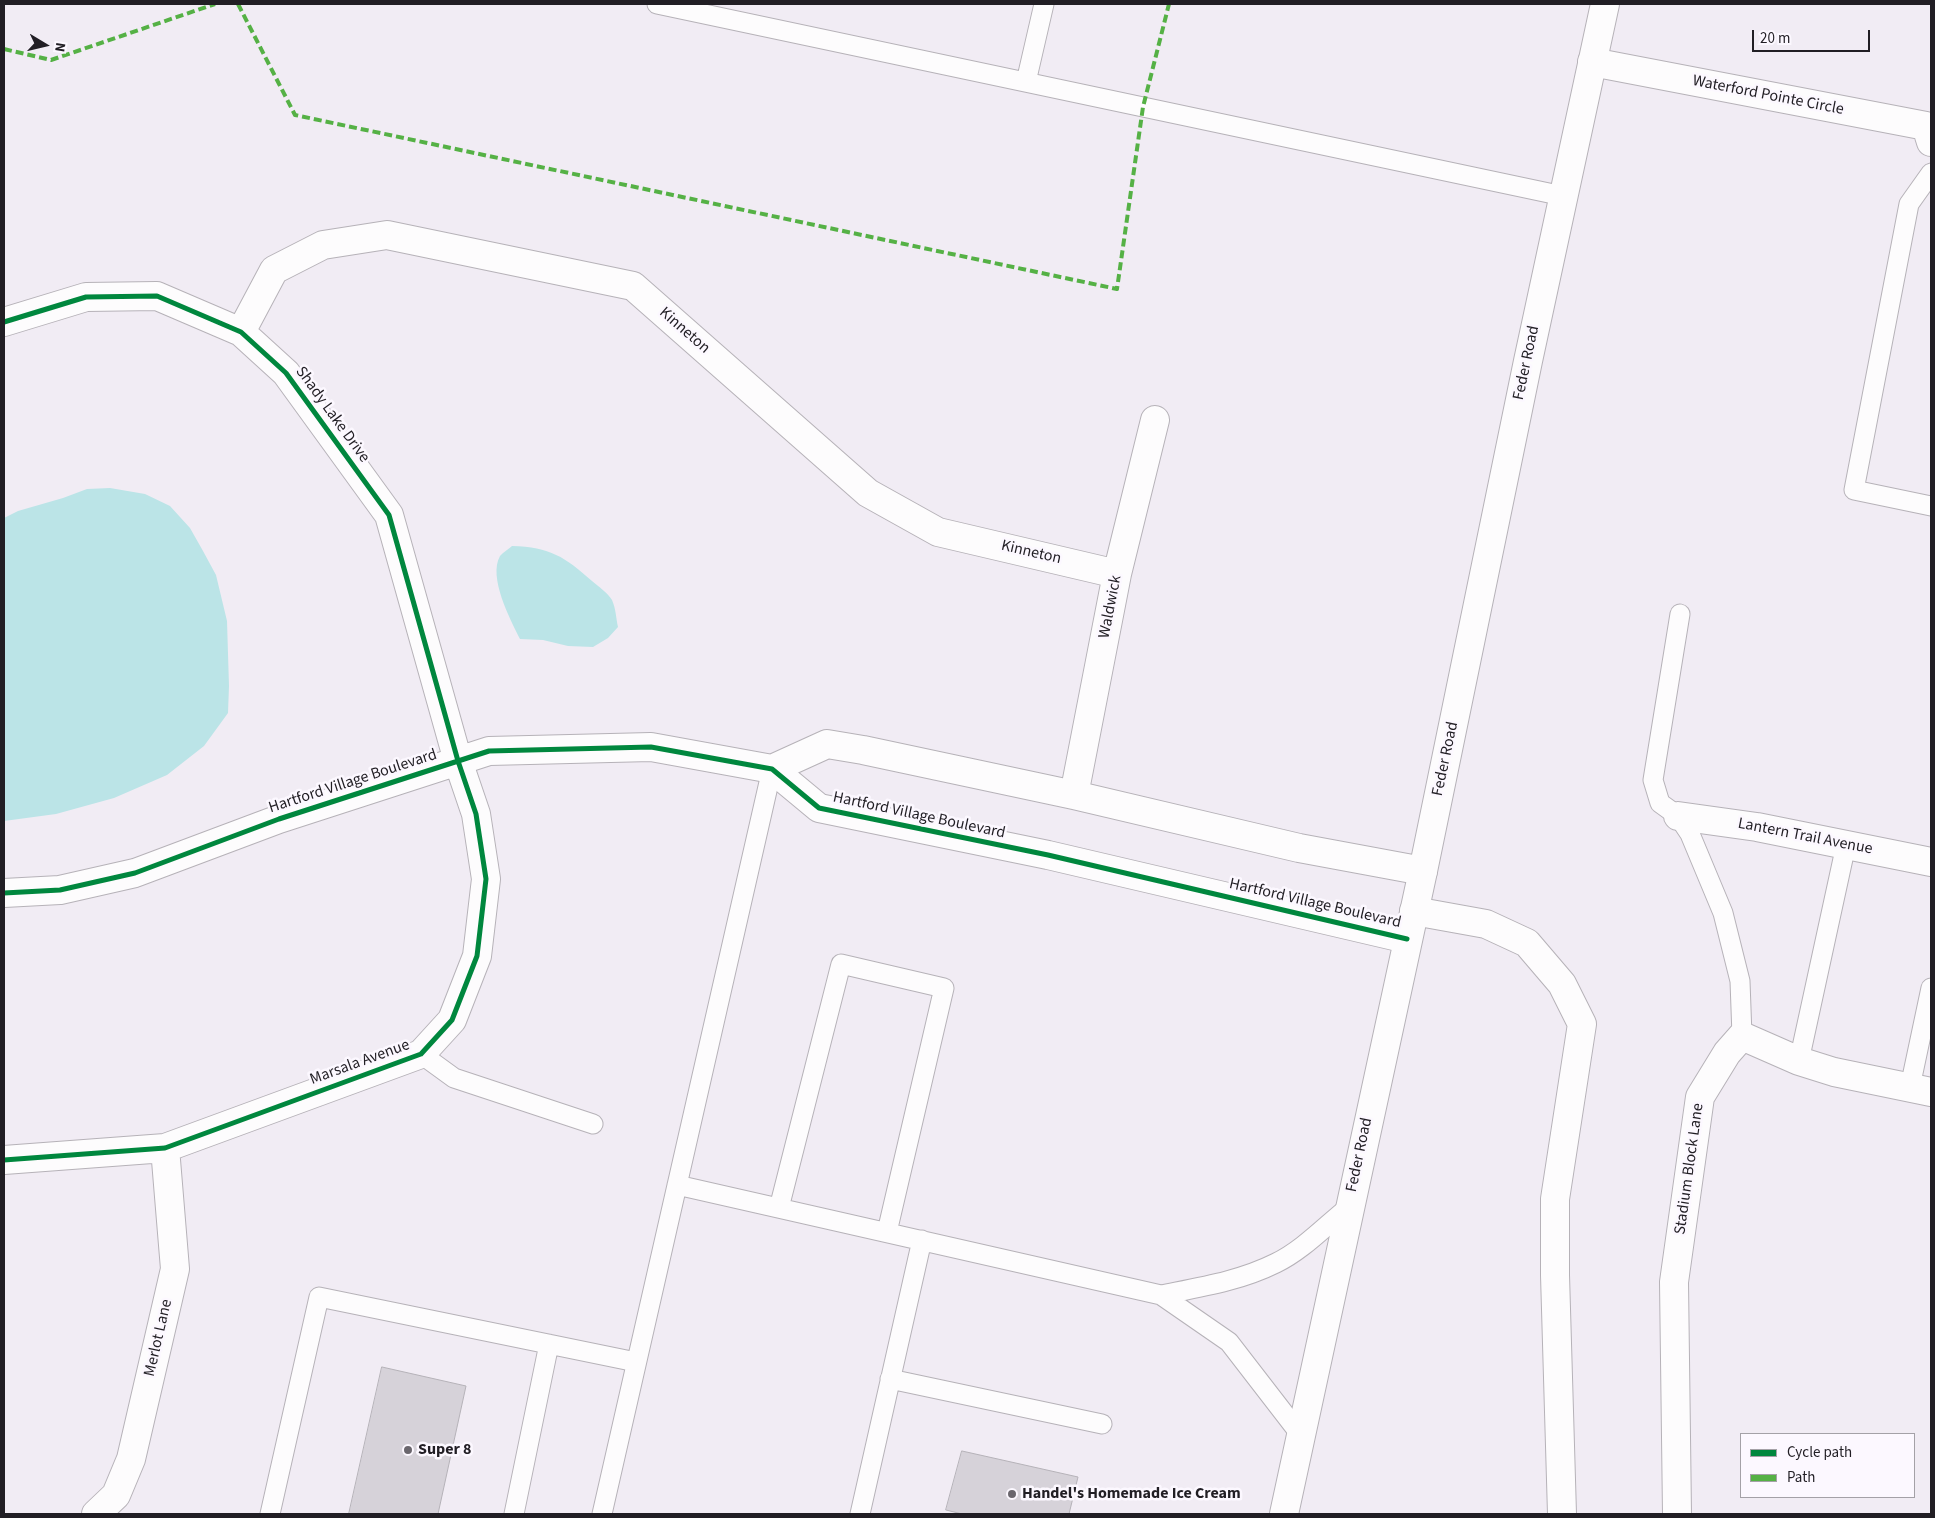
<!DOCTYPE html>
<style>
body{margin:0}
#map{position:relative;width:1935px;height:1518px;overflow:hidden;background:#f1ecf4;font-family:"Source Sans 3",sans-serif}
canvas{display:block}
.frame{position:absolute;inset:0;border:5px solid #211e24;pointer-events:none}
.legend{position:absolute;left:1740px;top:1433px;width:175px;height:65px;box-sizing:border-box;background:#fcf8ff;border:1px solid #a4a1a7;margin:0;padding:6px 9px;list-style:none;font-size:15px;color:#211e24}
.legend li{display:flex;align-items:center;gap:10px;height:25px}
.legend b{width:25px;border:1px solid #a4a1a7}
.north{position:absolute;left:20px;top:20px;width:50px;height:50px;-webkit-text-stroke:4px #fcf8ff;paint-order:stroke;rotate:99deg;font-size:14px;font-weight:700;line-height:20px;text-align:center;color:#211e24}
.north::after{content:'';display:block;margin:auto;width:18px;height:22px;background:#211e24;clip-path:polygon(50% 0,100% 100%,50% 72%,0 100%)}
.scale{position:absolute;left:1752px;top:30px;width:118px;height:22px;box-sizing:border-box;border:2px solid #211e24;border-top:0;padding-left:6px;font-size:15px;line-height:18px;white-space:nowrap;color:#211e24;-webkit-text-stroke:4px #fcf8ff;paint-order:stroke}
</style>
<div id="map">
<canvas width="1935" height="1518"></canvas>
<div class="frame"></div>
<ul class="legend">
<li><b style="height:6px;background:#00873e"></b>Cycle path</li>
<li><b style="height:6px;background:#55b145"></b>Path</li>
</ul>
<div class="north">N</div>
<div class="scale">20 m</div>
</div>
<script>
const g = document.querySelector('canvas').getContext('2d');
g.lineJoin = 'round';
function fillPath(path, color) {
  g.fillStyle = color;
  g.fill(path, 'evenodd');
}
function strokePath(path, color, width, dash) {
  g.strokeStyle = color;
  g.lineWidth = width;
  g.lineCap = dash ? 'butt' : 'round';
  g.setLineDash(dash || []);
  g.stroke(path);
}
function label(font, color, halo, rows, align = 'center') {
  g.font = font + ' "Source Sans 3",sans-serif';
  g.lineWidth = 5;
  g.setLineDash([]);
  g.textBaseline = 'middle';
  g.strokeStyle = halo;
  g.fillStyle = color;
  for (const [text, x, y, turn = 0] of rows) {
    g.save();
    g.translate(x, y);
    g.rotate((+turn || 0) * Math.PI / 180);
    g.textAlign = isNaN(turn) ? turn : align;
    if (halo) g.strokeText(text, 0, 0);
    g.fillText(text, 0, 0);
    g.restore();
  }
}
fillPath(new Path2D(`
 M110 488 145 494 170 506 190 528 203 551 216 575 227 621 229 686 228 713 204 746 167 775 114 798 56 814 4 821V518L18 511 63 498 87 489Z
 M512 546C550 547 565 557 592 581 599 587 608 593 612 600 616 609 616 618 618 627L608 638 593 647 568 646 543 640 520 639C510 619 488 577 500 556 503 552 509 549 512 546Z`), '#bbe4e7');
const building = new Path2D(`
 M382 1367 466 1386 438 1514H349Z
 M962 1451 1078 1477 1069 1514H962L946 1510Z`);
fillPath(building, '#d6d2d9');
strokePath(building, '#b5b2b8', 1);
const service = new Path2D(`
 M657 4 1563 196
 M1026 82 1044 4
 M1931 173 1909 204 1854 490 1931 506
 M1680 614 1653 780 1660 803 1678 816 1690 834 1723 913 1740 981 1742 1036
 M421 1054 454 1078 593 1124
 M1799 1061 1846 845
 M1910 1087 1931 988
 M677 1185 1161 1295 1229 1342 1300 1434
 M779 1208 841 964 944 988 887 1232
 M1161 1295C1201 1287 1240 1281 1276 1263 1303 1250 1326 1225 1349 1207
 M890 1379 1102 1424
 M270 1514 319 1297 636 1362
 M514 1514 549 1344
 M602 1514 772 769
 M860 1514 922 1240`);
const minor = new Path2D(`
 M1592 62 1926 126 1931 142
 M4 322 86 297 157 296 241 332 286 373 389 515 458 761 476 814 486 879 477 956 452 1020 421 1054 165 1148 4 1160
 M241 332 274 270 323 245 387 235 633 286 868 493 938 532 1117 574
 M772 769 827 744 863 750 1074 795 1299 848 1423 871
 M1074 795 1117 574 1155 420
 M1678 816 1757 827 1931 862
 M4 893 60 890 135 873 279 819 489 751 651 747 772 769 819 808 1048 855 1407 939
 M1414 911 1486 924 1527 943 1562 984 1582 1024 1555 1199V1275L1562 1514
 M96 1514 116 1495 131 1459 175 1269 165 1148
 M1677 1514 1674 1282 1700 1097 1727 1053 1742 1036 1799 1061 1834 1072 1931 1092`);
const secondary = new Path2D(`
 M1284 1514 1423 871 1528 361 1605 4`);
strokePath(service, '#b6b2b8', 21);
strokePath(minor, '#b6b2b8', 30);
strokePath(secondary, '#b6b2b8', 30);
strokePath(service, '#fdfcfd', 19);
strokePath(minor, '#fdfcfd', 28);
strokePath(secondary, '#fdfcfd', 28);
strokePath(new Path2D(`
 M238 4 295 115 1117 289 1143 107 1169 4
 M4 49 51 60 215 4`), '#55b145', 4, [8, 4]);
strokePath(new Path2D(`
 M4 322 86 297 157 296 241 332 286 373 389 515 458 761 476 814 486 879 477 956 452 1020 421 1054 165 1148 4 1160
 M4 893 60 890 135 873 279 819 489 751 651 747 772 769 819 808 1048 855 1407 939`), '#00873e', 5);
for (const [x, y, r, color] of [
 [408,1450,5,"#6a666d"],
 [1012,1494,5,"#6a666d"]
]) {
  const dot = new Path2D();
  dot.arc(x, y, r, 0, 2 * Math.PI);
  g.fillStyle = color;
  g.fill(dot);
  strokePath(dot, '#fcf8ff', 2);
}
label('16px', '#211e24', '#fcf8ff', [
 ["Waterford Pointe Circle",1768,96,11],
 ["Kinneton",684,331,41],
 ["Feder Road",1527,363,-78],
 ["Shady Lake Drive",332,415,54],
 ["Kinneton",1031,553,13],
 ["Waldwick",1111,607,-79],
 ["Feder Road",1446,759,-78],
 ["Hartford Village Boulevard",353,782,-18],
 ["Hartford Village Boulevard",919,816,12],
 ["Lantern Trail Avenue",1805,837,11],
 ["Hartford Village Boulevard",1315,904,13],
 ["Marsala Avenue",360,1063,-20],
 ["Feder Road",1360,1155,-78],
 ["Stadium Block Lane",1690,1169,-82],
 ["Merlot Lane",159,1338,-77]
]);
label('bold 16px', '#211e24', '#fcf8ff', [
 ["Super 8",418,1450],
 ["Handel's Homemade Ice Cream",1022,1494]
], 'left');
</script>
